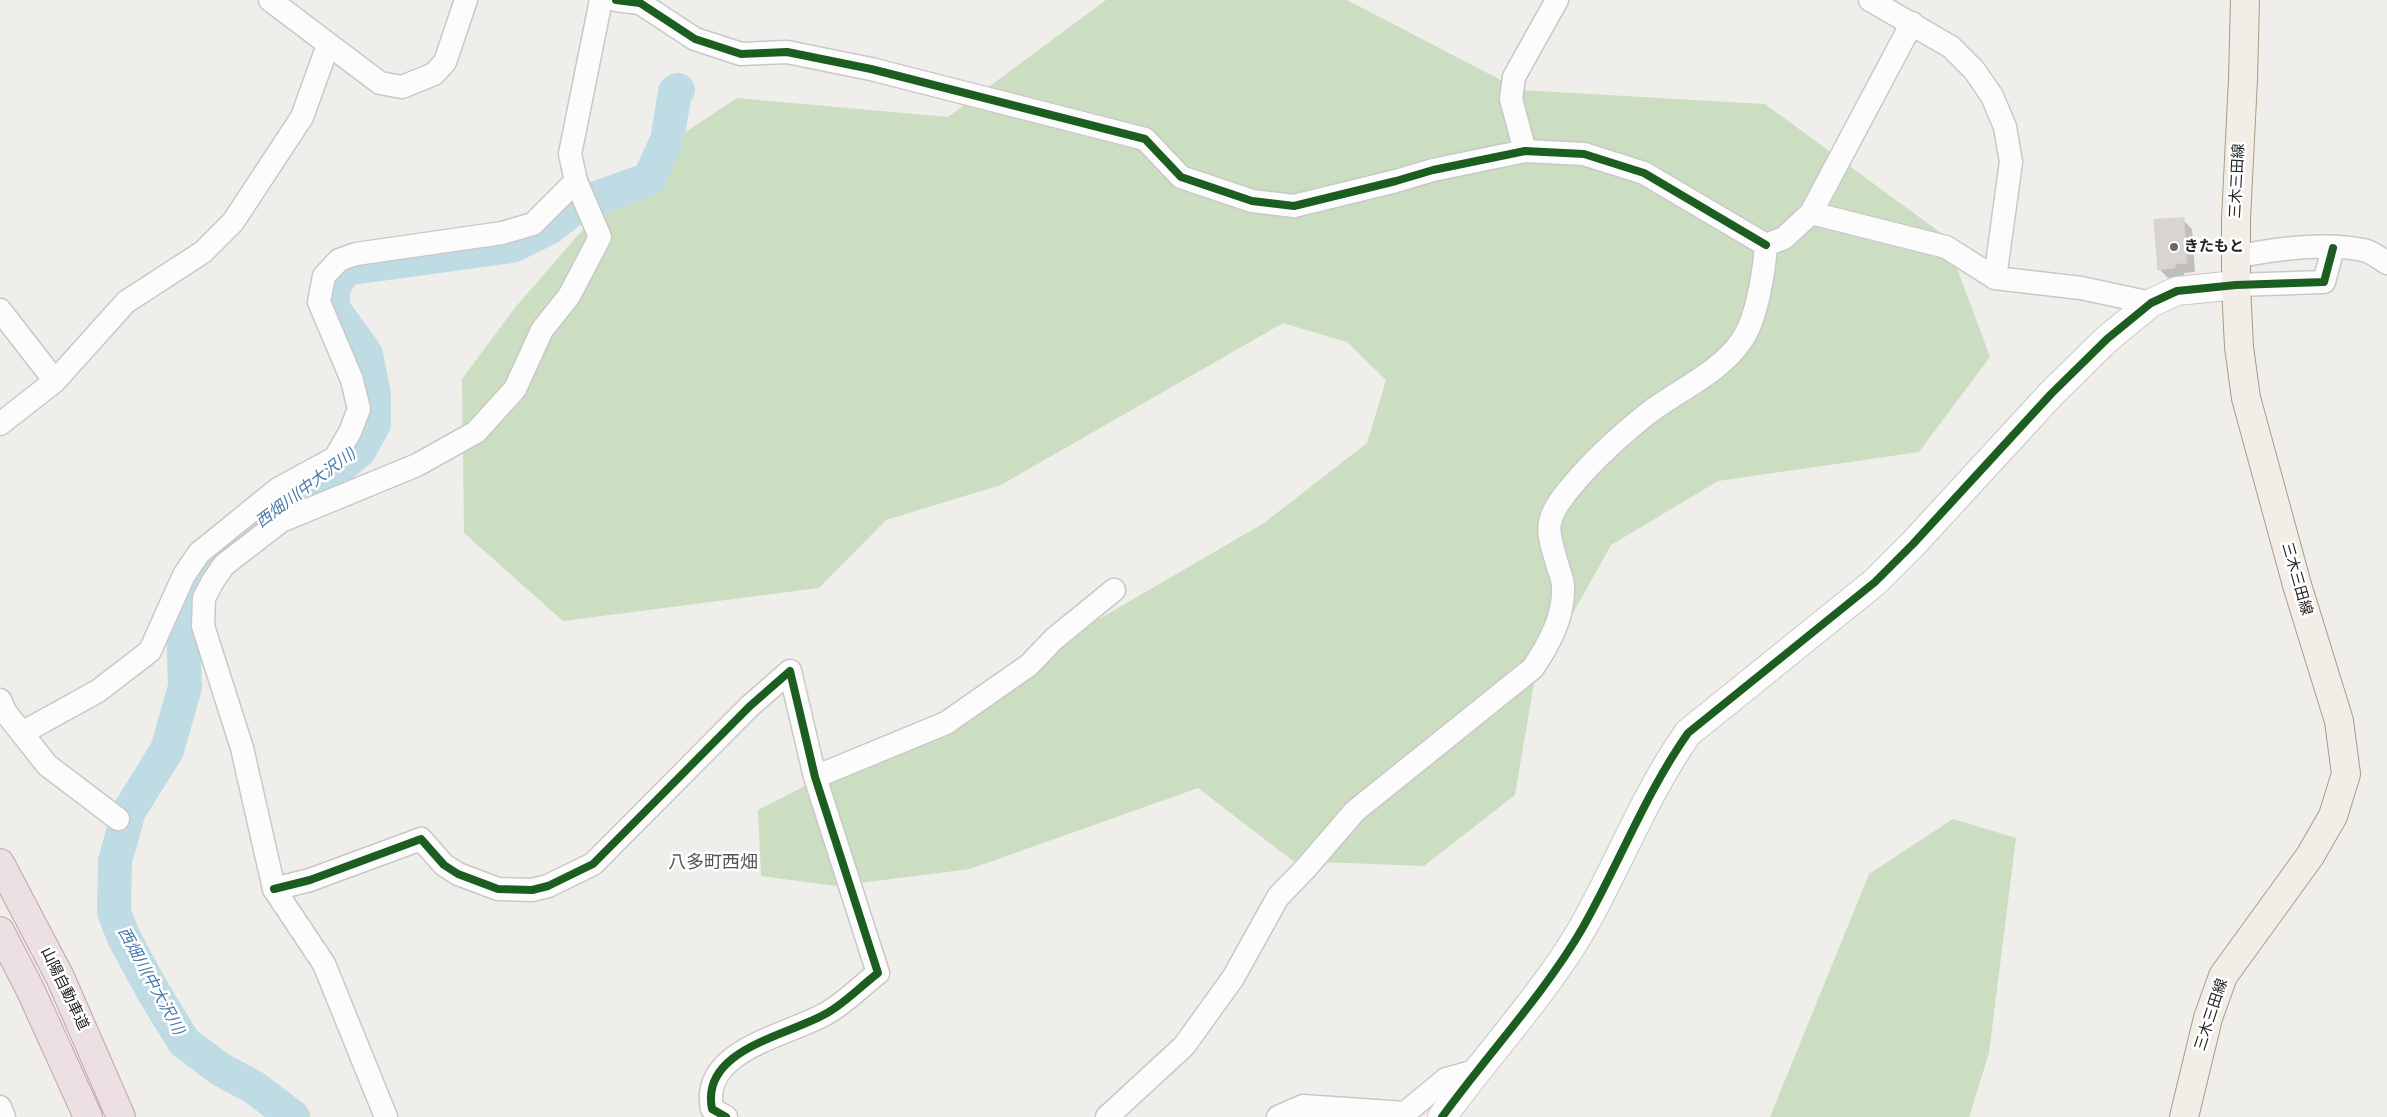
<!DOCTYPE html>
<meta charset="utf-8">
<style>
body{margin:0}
canvas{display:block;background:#f0eeeb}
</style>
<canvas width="2387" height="1117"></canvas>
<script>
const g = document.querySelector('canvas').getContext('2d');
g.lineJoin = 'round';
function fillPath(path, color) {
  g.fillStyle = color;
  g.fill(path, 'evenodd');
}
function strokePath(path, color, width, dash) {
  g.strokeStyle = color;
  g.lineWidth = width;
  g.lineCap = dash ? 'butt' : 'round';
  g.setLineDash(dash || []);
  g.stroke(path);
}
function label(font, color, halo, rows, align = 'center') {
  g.font = font + ' "Titillium Web","Noto Sans JP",sans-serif';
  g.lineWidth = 5;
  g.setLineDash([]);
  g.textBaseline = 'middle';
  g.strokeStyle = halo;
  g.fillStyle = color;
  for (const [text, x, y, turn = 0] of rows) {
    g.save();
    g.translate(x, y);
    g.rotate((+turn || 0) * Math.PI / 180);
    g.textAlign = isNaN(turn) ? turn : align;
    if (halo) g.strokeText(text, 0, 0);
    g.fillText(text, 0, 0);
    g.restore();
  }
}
fillPath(new Path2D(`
 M1106 0H1347L1520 90 1765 104 1945 236 1990 357 1919 452 1718 481 1611 545 1534 683 1515 795 1424 866 1293 861 1198 788 970 869 836 886 761 876 758 810 869 753 1264 523 1367 443 1386 380 1347 342 1283 323 1001 485 886 520 819 588 563 621 464 533 462 379 514 309 642 161 737 98 948 117Z
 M1953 819 2016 838 1989 1053 1969 1117H1770L1869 874Z`), '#cbdec1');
fillPath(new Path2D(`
 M2183 220 2192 229 2195 272 2184 273V277L2168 278 2159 269Z`), '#0003');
strokePath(new Path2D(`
 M293 1117 255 1088 220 1069 184 1042 154 993 124 938 114 912 115 861 129 811 167 750 185 687 183 622 187 601 198 582 270 512 324 480 359 451 374 424V394L366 354 332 307 334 286 345 269 512 246 549 228 578 205 649 179 667 140 675 92 678 90`), '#bfdbe3', 34);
const building = new Path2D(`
 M2184 218 2187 263 2175 264V268L2158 270 2154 220Z`);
fillPath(building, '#d7d4d2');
strokePath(building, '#d3d0cc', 1);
const minor = new Path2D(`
 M270 0 380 83 402 87 434 74 445 62 466 0
 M616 0 640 3 695 39 741 54 787 52 871 69 1145 139 1181 177 1252 201 1294 206 1396 181 1433 170 1525 151 1584 154 1644 173 1766 245
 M1870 0 1951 47 1974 70 1992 96 2005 127 2011 162 1995 278
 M1525 151 1511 99 1514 77 1557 0
 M1811 213 1912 23
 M1766 245 1784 238 1811 213 1946 247 1995 278 2081 288 2151 303
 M2236 257C2273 249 2326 242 2363 250 2371 251 2380 259 2387 263
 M2236 285 2324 282 2333 248
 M0 310 55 381
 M0 424 55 381 126 302 203 252 233 222 302 117 328 45
 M0 700 6 713 47 765 118 819
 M22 733 98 691 150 651 184 575 199 553 278 489 335 458 350 432 359 409 352 380 319 302 324 276 339 260 356 254 502 233 533 224 576 181 570 154 601 0
 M815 777 946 723 1029 665 1054 639 1114 590
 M274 889 310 880 421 839 444 865 458 874 498 889 532 890 548 886 593 864 750 706 790 671 815 777 878 973C861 986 845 1003 827 1013 788 1036 700 1049 712 1109L726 1117
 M0 1107 4 1117
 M386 1117 324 964 274 889 242 748 203 626 204 598 213 581 224 565 281 521 417 465 476 432 515 389 542 330 569 296 600 237 576 181
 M1107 1117 1184 1046 1233 978 1278 897 1305 869 1355 811 1533 668C1549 644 1564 617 1563 588 1563 582 1561 575 1559 570 1549 535 1541 524 1566 493 1587 466 1621 435 1647 414 1678 390 1720 373 1742 340 1757 318 1764 272 1766 245
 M1278 1117 1303 1106 1405 1113 1446 1079 1475 1071`);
const tertiary = new Path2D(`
 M1442 1117C1487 1055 1544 994 1582 929 1619 864 1645 794 1688 733L1875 582 1913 544 2051 394 2107 339 2151 303 2177 291 2236 285`);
const primary = new Path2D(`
 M2184 1117 2208 1018 2223 976 2310 856 2333 816 2346 774 2339 721 2297 585 2246 398 2239 347 2236 285V219L2243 79 2245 0`);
const motorway = new Path2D(`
 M0 863 60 977 121 1117
 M0 931 30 989 88 1117`);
strokePath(minor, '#c9c8c7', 25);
strokePath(tertiary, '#c9c8c7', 30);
strokePath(primary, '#a79c86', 30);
strokePath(motorway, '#c5a2ac', 30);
strokePath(minor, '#fdfcfc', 22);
strokePath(tertiary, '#fdfcfc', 28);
strokePath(primary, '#f3ede7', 28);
strokePath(motorway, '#ece0e2', 28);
strokePath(new Path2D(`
 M616 0 640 3 695 39 741 54 787 52 871 69 1145 139 1181 177 1252 201 1294 206 1396 181 1433 170 1525 151 1584 154 1644 173 1766 245
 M274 889 310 880 421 839 444 865 458 874 498 889 532 890 548 886 593 864 750 706 790 671 815 777 878 973C861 986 845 1003 827 1013 788 1036 700 1049 712 1109L726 1117
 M1442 1117C1487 1055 1544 994 1582 929 1619 864 1645 794 1688 733L1875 582 1913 544 2051 394 2107 339 2151 303 2177 291 2236 285 2324 282 2333 248`), '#1b5e20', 8);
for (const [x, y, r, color] of [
 [2174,247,5,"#6a6968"]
]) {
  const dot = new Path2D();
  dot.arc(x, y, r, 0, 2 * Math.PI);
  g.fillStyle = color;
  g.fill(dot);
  strokePath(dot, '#fff', 2);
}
label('15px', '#222', '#fff', [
 ["三木三田線",2238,181,-87],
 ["三木三田線",2296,579,74],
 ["山陽自動車道",64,989,64],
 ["三木三田線",2212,1015,-72]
]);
label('bold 15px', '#222', '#fff', [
 ["きたもと",2184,247]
], 'left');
label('italic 16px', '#4a7aab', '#fff', [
 ["西畑川(中大沢川)",306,489,-37],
 ["西畑川(中大沢川)",150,981,61]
]);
label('18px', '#555', '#fff', [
 ["八多町西畑",713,864]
]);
</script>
